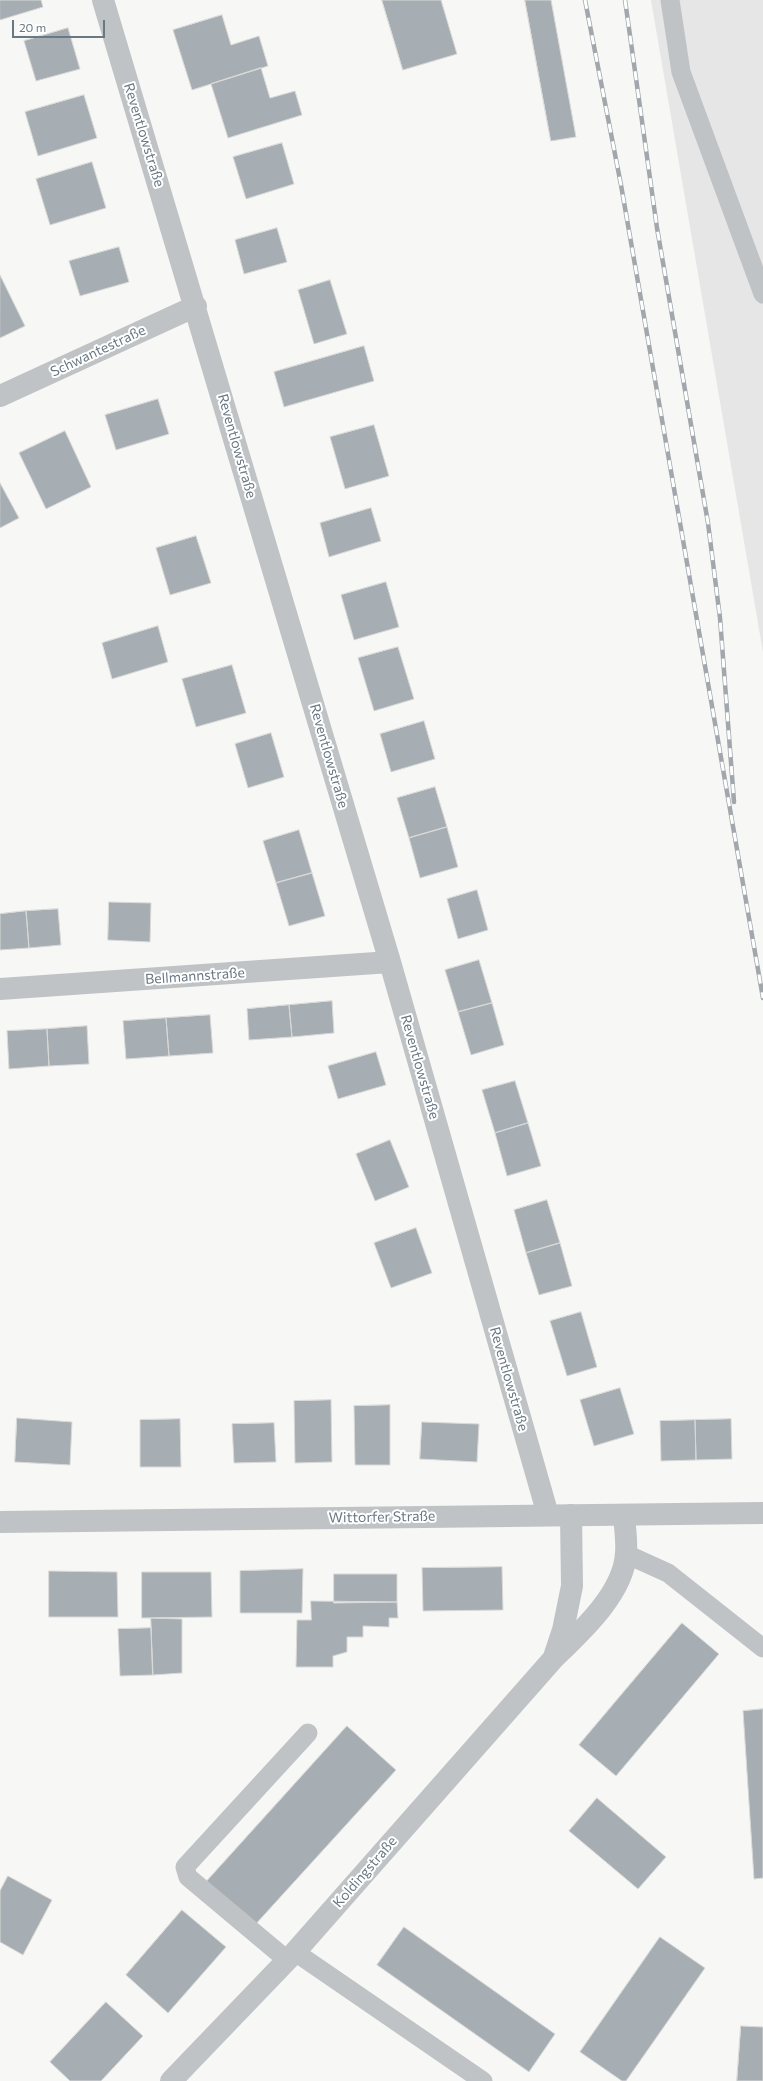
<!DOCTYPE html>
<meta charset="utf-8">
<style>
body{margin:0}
#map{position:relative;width:763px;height:2081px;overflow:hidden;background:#f7f7f5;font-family:Commissioner,sans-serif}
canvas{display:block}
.scale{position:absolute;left:12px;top:20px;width:93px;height:18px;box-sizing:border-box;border:2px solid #697883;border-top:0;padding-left:5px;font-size:12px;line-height:14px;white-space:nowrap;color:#697883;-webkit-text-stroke:3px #fff;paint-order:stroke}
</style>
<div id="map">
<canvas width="763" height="2081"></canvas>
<div class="scale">20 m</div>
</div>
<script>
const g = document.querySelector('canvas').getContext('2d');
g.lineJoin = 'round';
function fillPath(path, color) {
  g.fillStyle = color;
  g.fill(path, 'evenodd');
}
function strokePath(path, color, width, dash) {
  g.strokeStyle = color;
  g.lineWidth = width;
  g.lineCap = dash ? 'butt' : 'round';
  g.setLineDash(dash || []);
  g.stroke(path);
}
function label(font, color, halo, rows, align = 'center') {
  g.font = font + ' Commissioner,sans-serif';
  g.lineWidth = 4;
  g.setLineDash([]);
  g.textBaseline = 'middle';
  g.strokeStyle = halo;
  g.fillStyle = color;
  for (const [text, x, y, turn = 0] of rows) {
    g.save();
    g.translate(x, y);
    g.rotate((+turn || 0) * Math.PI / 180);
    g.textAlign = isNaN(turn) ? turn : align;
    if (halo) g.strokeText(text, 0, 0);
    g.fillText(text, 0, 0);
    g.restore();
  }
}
fillPath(new Path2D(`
 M651 0H763V652Z`), '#e5e6e5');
const building = new Path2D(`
 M0 0H41L43 7 0 20Z
 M382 0H441L457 54 403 70Z
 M525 0H551L576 137 551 141Z
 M222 15 231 45 259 36 268 66 192 90 173 30Z
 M68 28 80 69 36 81 24 41Z
 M261 68 270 98 295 91 302 115 228 138 211 84Z
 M84 95 97 138 38 156 25 112Z
 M282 143 294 184 246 199 233 157Z
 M92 162 106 208 50 225 36 179Z
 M277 228 287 262 244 274 235 240Z
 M119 247 129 282 80 296 69 261Z
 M0 275 25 326 0 338Z
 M330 280 347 334 314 344 298 290Z
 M364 346 374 381 284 407 274 372Z
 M158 399 169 434 116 450 105 415Z
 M374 425 389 476 345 489 330 437Z
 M65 431 91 487 46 509 19 453Z
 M0 483 19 518 0 528Z
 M371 508 381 541 329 557 320 523Z
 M196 536 211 583 170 595 156 548Z
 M386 582 399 627 354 640 341 595Z
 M158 626 168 662 112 679 102 643Z
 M398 647 414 699 374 711 358 658Z
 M232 665 246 713 196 727 182 679Z
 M424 721 435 759 391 772 380 734Z
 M271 733 284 777 248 788 235 744Z
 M435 787 447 827 409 838 397 798Z
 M447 827 458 867 420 878 409 838Z
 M299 830 312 873 276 883 263 841Z
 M312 873 325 916 289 926 276 883Z
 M477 890 488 930 458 939 447 899Z
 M109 902 151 903 150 942 108 940Z
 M58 909 61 945 29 948 26 911Z
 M26 911 29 948 0 950V914Z
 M479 960 492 1003 458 1012 445 970Z
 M332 1001 334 1033 292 1037 289 1005Z
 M492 1003 504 1045 471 1055 458 1012Z
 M289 1005 292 1037 249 1040 247 1009Z
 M210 1015 213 1053 169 1056 166 1018Z
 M166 1018 169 1056 126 1059 123 1021Z
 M87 1026 89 1064 49 1066 47 1029Z
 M47 1029 49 1066 9 1069 7 1031Z
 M376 1052 386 1085 338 1099 328 1066Z
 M515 1081 528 1123 495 1133 482 1090Z
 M528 1123 541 1166 507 1176 495 1133Z
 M390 1140 409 1187 375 1201 356 1154Z
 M547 1200 560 1243 526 1253 514 1210Z
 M416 1228 432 1273 391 1288 374 1243Z
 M560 1243 572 1286 539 1295 526 1253Z
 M581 1312 597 1367 567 1376 550 1321Z
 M620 1388 634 1434 594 1446 580 1400Z
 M331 1400 332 1462 295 1463 294 1401Z
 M390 1405V1465H355L354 1406Z
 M17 1418 72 1422 70 1465 15 1462Z
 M180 1419 181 1467H140V1420Z
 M731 1419 732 1459 696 1460 695 1420Z
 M695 1420 696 1460 661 1461 660 1421Z
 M422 1422 479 1424 477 1462 420 1459Z
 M274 1423 276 1462 234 1463 232 1424Z
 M502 1567 503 1610 423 1611 422 1568Z
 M303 1569 302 1613H240V1571Z
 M49 1571 117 1572 118 1617H49Z
 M142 1572H211L212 1617 142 1618Z
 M334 1574H397V1602L334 1603Z
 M311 1601 397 1602 398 1618H389V1627L363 1626V1637H347V1652L333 1656V1667H296L297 1620H311Z
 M151 1618 182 1619V1673L153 1675Z
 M682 1623 719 1654 616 1776 579 1745Z
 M151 1628 153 1675 120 1676 118 1629Z
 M763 1709V1878L754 1879 743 1711Z
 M347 1726 396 1770 254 1926 206 1882Z
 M597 1798 666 1857 638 1889 569 1831Z
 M8 1876 52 1900 23 1955 0 1942V1891Z
 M182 1910 226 1947 168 2013 126 1975Z
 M404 1927 555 2034 529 2072 377 1965Z
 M660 1937 705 1968 626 2081H622L580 2052Z
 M106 2002 143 2036 101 2081H70L50 2062Z
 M741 2026 763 2027V2081H737Z`);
fillPath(building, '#a7aeb3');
strokePath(building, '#d9d9d7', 1);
strokePath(new Path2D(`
 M670 0 681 72 763 294
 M626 1554 668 1573 763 1648
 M295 1952 483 2081
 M287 1960 188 1877 185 1867 308 1733`), '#bfc3c6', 19);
strokePath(new Path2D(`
 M103 0 390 962 548 1515
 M0 396 196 306
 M0 989 390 962
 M554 1657 563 1630 572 1586 571 1515
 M171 2081 295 1952 554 1658C581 1632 624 1593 626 1553 627 1541 625 1528 624 1516`), '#bfc3c6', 22);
strokePath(new Path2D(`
 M0 1522 763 1513`), '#bfc3c6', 22);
const rail = new Path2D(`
 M585 0 621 185 763 998
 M625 0 657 228 708 523 720 618 734 802`);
strokePath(rail, '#a1a7ac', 4.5);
strokePath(rail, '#fff', 3, [9]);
label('14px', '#697883', '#fff', [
 ["Reventlowstraße",144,135,73],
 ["Schwantestraße",98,351,-25],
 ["Reventlowstraße",237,446,74],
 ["Reventlowstraße",329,756,74],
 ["Bellmannstraße",195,976,-4],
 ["Reventlowstraße",420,1067,74],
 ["Reventlowstraße",509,1379,74],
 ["Wittorfer Straße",382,1517,-1],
 ["Koldingstraße",365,1872,-49]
]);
</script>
